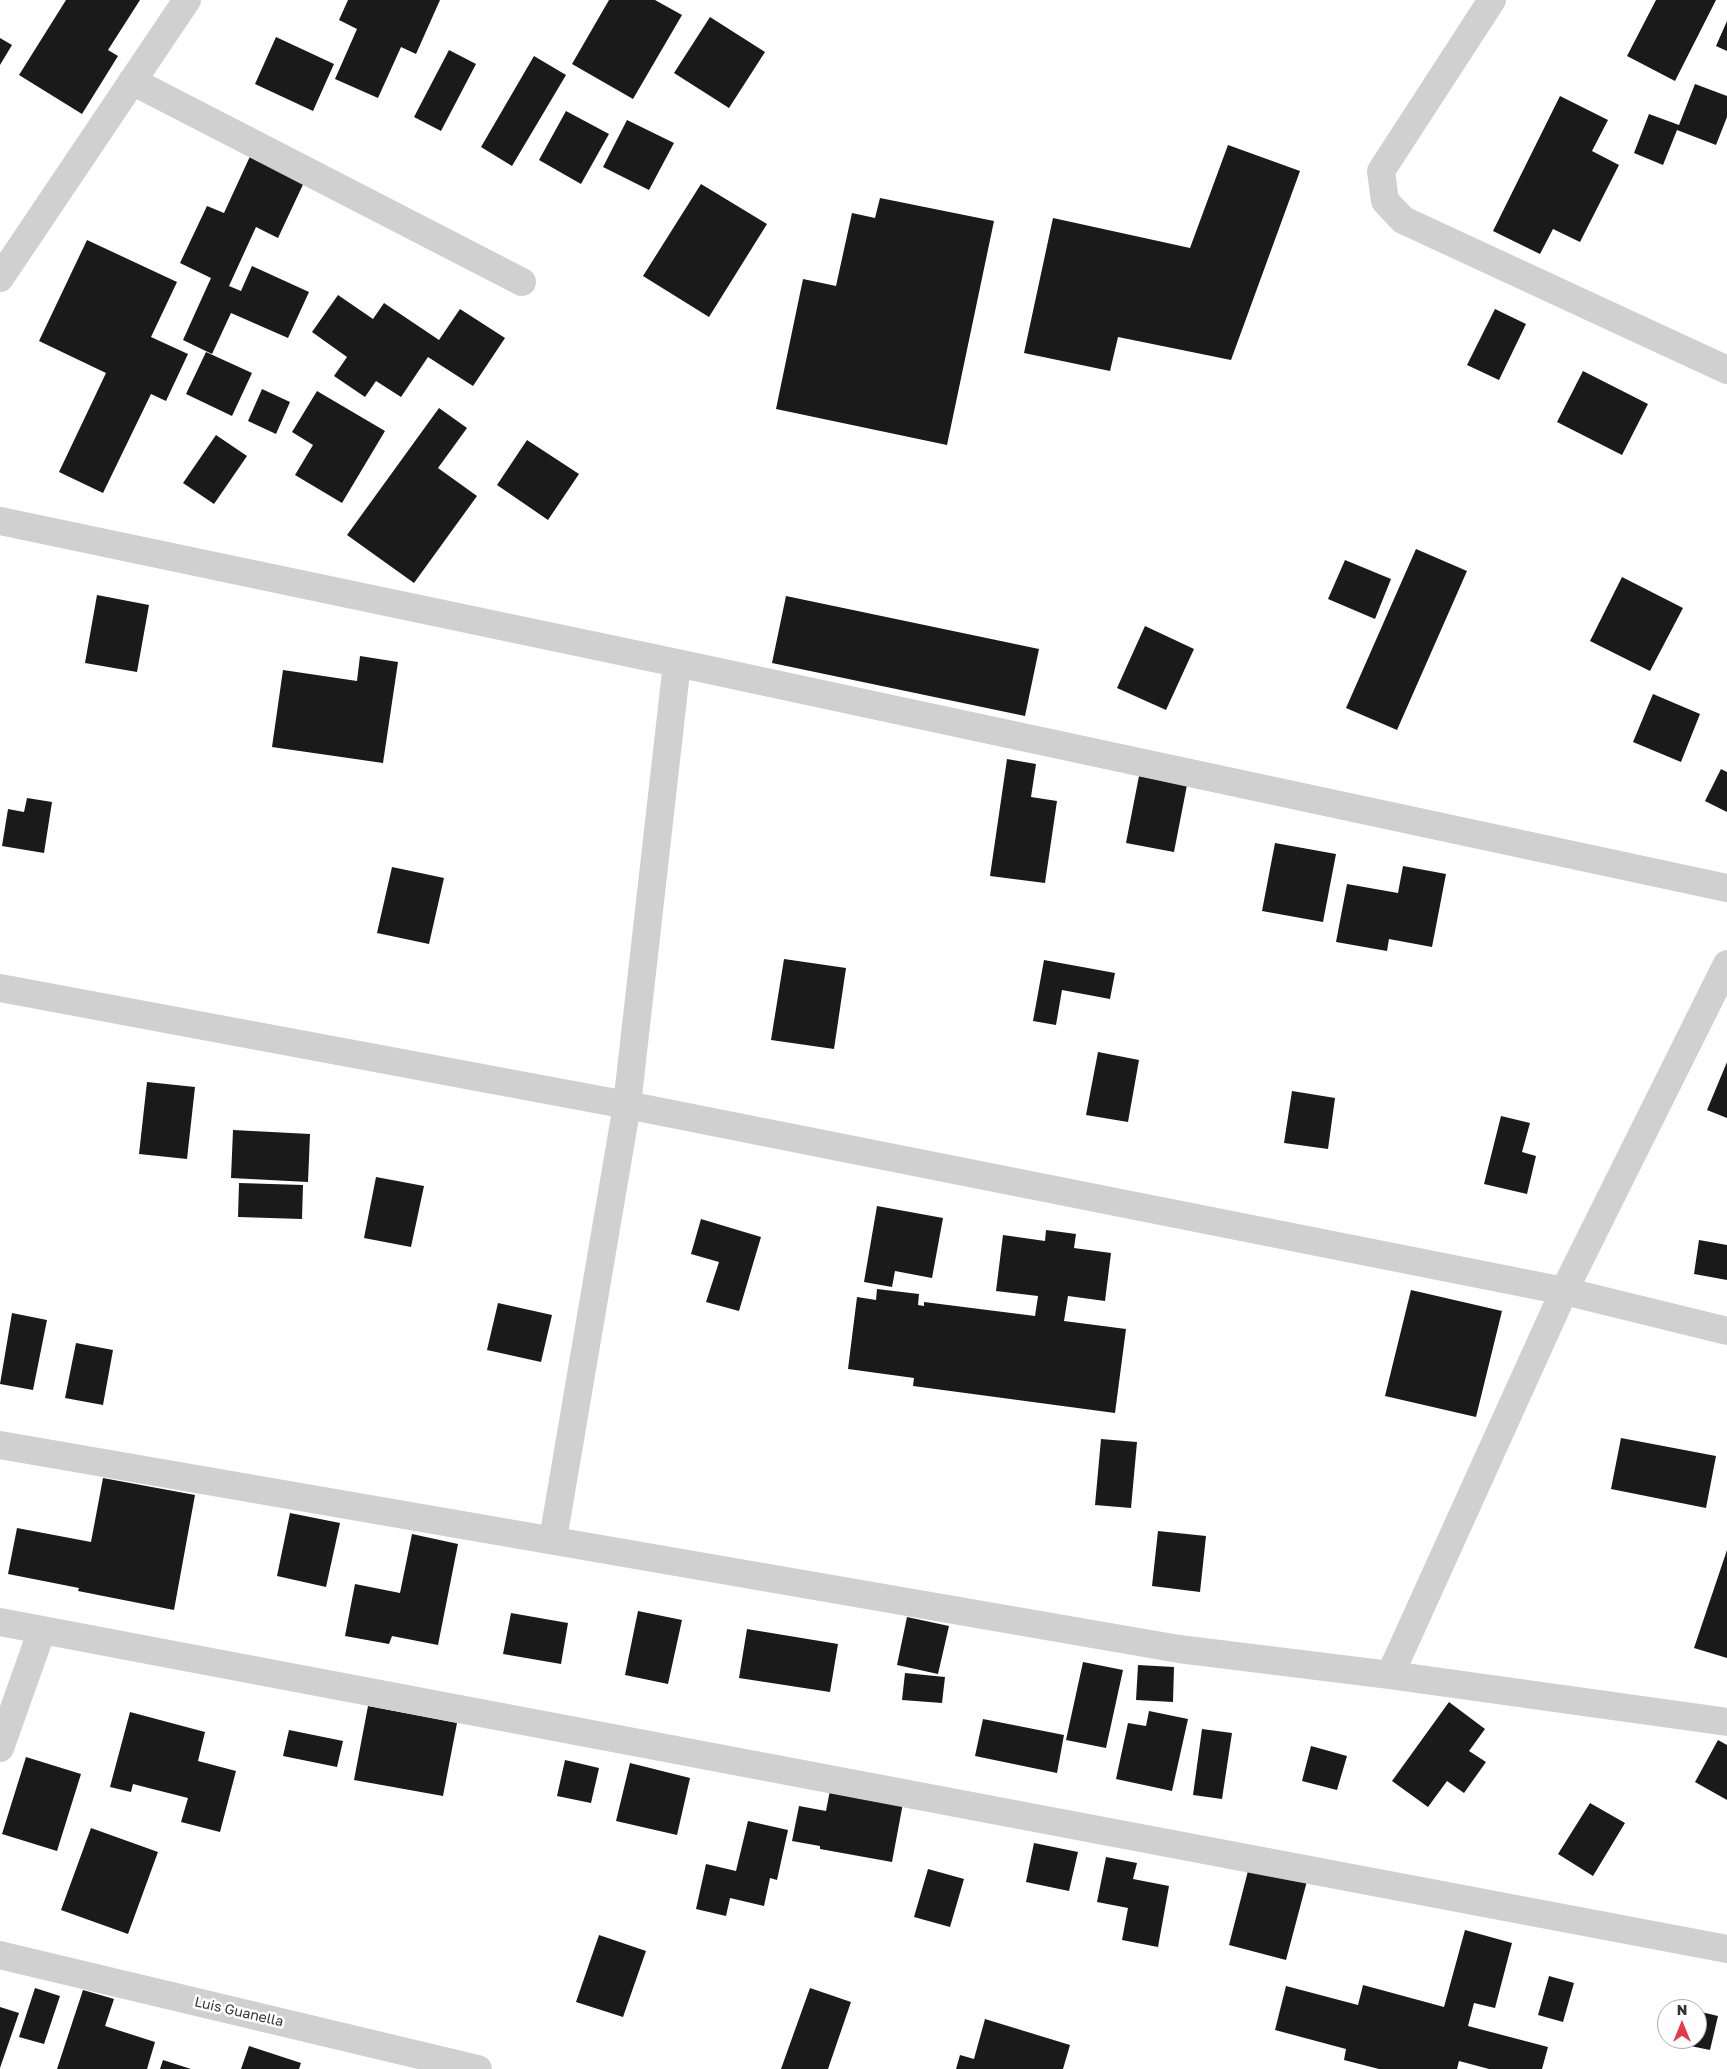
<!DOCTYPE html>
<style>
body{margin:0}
#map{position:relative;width:1727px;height:2069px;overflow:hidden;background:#fff;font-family:"Golos Text",sans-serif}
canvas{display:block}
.north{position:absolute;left:1657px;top:1999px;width:50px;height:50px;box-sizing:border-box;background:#fff;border:1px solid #adadad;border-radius:50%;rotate:0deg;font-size:14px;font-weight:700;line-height:20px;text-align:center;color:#333}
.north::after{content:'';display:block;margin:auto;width:18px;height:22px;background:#e63946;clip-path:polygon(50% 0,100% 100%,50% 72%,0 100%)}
</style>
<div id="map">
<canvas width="1727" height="2069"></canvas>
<div class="north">N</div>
</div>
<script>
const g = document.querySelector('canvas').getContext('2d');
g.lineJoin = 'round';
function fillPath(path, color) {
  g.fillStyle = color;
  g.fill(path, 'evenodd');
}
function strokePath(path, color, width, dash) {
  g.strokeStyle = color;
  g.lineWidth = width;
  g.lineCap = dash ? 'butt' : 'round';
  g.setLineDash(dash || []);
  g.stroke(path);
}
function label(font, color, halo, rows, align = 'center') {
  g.font = font + ' "Golos Text",sans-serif';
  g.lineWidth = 5;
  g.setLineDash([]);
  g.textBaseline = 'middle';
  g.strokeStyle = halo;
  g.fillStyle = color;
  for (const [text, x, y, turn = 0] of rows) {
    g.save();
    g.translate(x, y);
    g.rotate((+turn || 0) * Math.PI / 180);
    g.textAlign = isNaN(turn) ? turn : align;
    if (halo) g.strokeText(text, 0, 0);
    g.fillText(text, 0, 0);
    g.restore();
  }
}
fillPath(new Path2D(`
 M66 0H140L108 50 118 56 82 114 19 75Z
 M348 0H440L416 54 401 47 378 98 335 79 357 29 339 20Z
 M609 0H655L682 15 633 99 572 64Z
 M1656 0H1716L1675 81 1627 56Z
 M710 17 765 52 729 108 674 73Z
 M1727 21V51L1716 46Z
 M276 37 334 64 313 111 255 84Z
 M0 38 12 45 0 65Z
 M449 50 476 64 441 131 414 117Z
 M534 56 566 75 512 166 481 147Z
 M1695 84 1727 96V117L1716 145 1677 130 1663 165 1634 153 1649 114 1679 125Z
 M1560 96 1608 120 1592 151 1619 165 1580 242 1553 229 1540 254 1493 231Z
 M566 111 609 134 581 184 539 160Z
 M627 120 674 143 649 190 603 167Z
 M1228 145 1300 171 1231 360 1118 337 1110 371 1024 353 1053 218 1190 248Z
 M252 152 307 176 278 238 256 227 229 286 241 291 252 266 309 292 288 338 231 313 212 354 183 340 211 278 180 263 207 206 224 213Z
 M701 184 767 224 709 317 643 276Z
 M880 198 994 221 947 445 776 409 803 279 836 286 852 213 875 218Z
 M87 240 177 282 151 337 188 354 166 401 151 394 103 493 59 472 106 373 39 341Z
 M338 295 373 319 384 303 439 340 460 309 505 338 473 386 428 357 401 397 376 381 365 397 334 376 347 357 312 332Z
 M1495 309 1526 324 1499 380 1467 365Z
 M206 352 252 373 232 416 186 394Z
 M1583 371 1648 404 1622 455 1557 422Z
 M262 389 290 402 276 434 248 421Z
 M317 391 385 431 342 503 295 475 313 445 292 432Z
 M439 408 467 428 438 468 477 496 414 583 347 535Z
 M216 435 247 456 214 504 183 483Z
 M527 440 579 474 548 520 497 485Z
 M1416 549 1467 571 1397 730 1346 708Z
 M1345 560 1391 579 1375 619 1328 599Z
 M1622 577 1683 608 1650 671 1590 641Z
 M97 595 149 605 137 672 85 663Z
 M786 596 1039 649 1025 716 772 663Z
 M1145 626 1194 649 1166 710 1117 688Z
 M360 656 398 662 383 763 272 747 283 670 357 681Z
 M1653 694 1700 714 1681 762 1633 742Z
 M1007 759 1036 764 1031 797 1057 801 1045 883 990 876Z
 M1721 769 1727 772V812L1705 801Z
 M1139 776 1187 785 1174 852 1126 843Z
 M27 798 52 802 44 853 2 846 8 809 24 812Z
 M1275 843 1336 854 1323 922 1262 911Z
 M1403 866 1446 874 1432 947 1389 939 1387 951 1336 942 1347 884 1398 893Z
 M392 867 444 878 429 944 377 933Z
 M784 959 846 968 834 1049 771 1040Z
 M1044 960 1115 973 1110 999 1062 990 1056 1025 1033 1021Z
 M1098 1052 1139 1060 1128 1122 1086 1115Z
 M1727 1062V1118L1707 1110Z
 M147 1082 195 1087 187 1159 139 1154Z
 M1292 1091 1335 1098 1328 1149 1284 1143Z
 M1501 1116 1530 1123 1522 1152 1536 1156 1527 1194 1484 1184Z
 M233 1130 310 1134 308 1182 231 1178Z
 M376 1177 424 1186 411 1247 364 1238Z
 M239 1183 303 1185 302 1219 238 1217Z
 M877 1206 943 1218 932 1278 895 1271 892 1287 864 1282Z
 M701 1219 761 1237 739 1311 706 1302 719 1262 691 1254Z
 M1046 1230 1076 1234 1074 1248 1111 1253 1105 1301 1068 1296 1064 1321 1126 1329 1115 1413 913 1386 914 1378 848 1369 857 1297 876 1300 877 1289 919 1294 918 1305 924 1306V1302L1035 1316 1038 1296 996 1291 1003 1235 1045 1241Z
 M1699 1240 1727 1245V1280L1694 1274Z
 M1411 1290 1502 1311 1476 1417 1385 1396Z
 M498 1303 552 1315 541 1362 487 1350Z
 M12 1313 47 1320 33 1390 0 1384Z
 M76 1343 113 1350 103 1405 65 1398Z
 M1621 1438 1716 1456 1706 1508 1611 1489Z
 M1101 1439 1137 1442 1131 1508 1095 1505Z
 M103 1478 195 1495 174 1610 78 1591 79 1588 8 1574 17 1528 91 1542Z
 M290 1513 340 1523 326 1587 277 1576Z
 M1158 1531 1206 1536 1200 1592 1152 1586Z
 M412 1534 458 1544 438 1645 392 1636 389 1644 345 1636 355 1584 400 1593Z
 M1727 1550V1658L1694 1648Z
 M638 1611 682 1620 668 1684 625 1675Z
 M511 1613 568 1623 561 1664 503 1654Z
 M907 1617 949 1626 938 1674 897 1665Z
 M747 1629 838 1644 830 1692 739 1678Z
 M1083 1662 1123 1670 1106 1748 1066 1740Z
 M1138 1665 1174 1667 1173 1702 1136 1700Z
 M905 1673 945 1677 942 1703 902 1700Z
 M1449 1702 1485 1729 1469 1751 1486 1762 1464 1793 1447 1781 1428 1807 1392 1781Z
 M368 1706 457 1723 443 1796 354 1780Z
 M1149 1711 1188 1719 1172 1791 1116 1779 1128 1723 1146 1726Z
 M130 1712 205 1732 198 1761 236 1771 220 1832 181 1822 188 1798 133 1784 131 1792 110 1787Z
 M983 1719 1064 1735 1057 1773 975 1756Z
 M1202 1729 1232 1733 1222 1799 1193 1795Z
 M289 1730 343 1741 337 1767 283 1756Z
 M1718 1740 1727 1745V1800L1695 1782Z
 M1311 1746 1347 1756 1337 1790 1302 1781Z
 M26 1757 81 1774 57 1851 2 1834Z
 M565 1760 599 1768 591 1803 557 1796Z
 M630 1763 690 1778 677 1835 616 1821Z
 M830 1790 903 1803 892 1862 820 1849V1846L792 1841 799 1806 826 1811Z
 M1590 1803 1625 1823 1593 1876 1558 1854Z
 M748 1821 788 1830 777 1880 770 1878 764 1906 730 1898 726 1916 696 1909 706 1864 736 1871Z
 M91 1828 158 1852 128 1934 61 1910Z
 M1034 1843 1078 1852 1069 1891 1026 1882Z
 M1106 1857 1137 1863 1133 1879 1169 1886 1158 1947 1122 1940 1128 1908 1097 1902Z
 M1249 1867 1307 1881 1286 1960 1229 1945Z
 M928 1869 964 1879 950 1927 914 1917Z
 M1465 1930 1512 1943 1495 2008 1474 2003 1468 2026 1548 2047 1542 2069H1489L1459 2061 1457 2069H1379L1344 2060 1346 2049 1275 2030 1286 1986 1358 2005 1363 1985 1444 2007Z
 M599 1935 646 1951 623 2017 576 2002Z
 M1549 1976 1574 1983 1563 2022 1538 2015Z
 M35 1988 60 1996 44 2044 19 2037Z
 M810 1988 851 2002 828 2069H781Z
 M83 1990 114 1999 105 2026 155 2042 147 2069H57Z
 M0 2007 19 2013 0 2068Z
 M1697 2011 1718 2016 1710 2050 1676 2043V2039H1697Z
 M985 2019 1070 2045 1063 2069H956L960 2055 974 2059Z
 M249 2046 301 2063 299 2069H241Z
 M163 2060 191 2069H160Z`), '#1a1a1a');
strokePath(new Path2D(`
 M1492 0 1381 171 1385 201 1403 220 1727 370
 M132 81 522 282
 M0 278 187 0
 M0 521 677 663 1727 888
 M0 988 627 1105 1564 1291 1727 1331
 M0 1445 1179 1649 1390 1675 1727 1722
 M553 1539 627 1105 677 663
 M0 1622 1727 1949
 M1390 1675 1564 1291 1727 964
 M0 1748 42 1630
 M0 1955 478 2069`), '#d0d0d0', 28);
label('14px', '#333', '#fff', [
 ["Luis Guanella",239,2012,13]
]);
</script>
